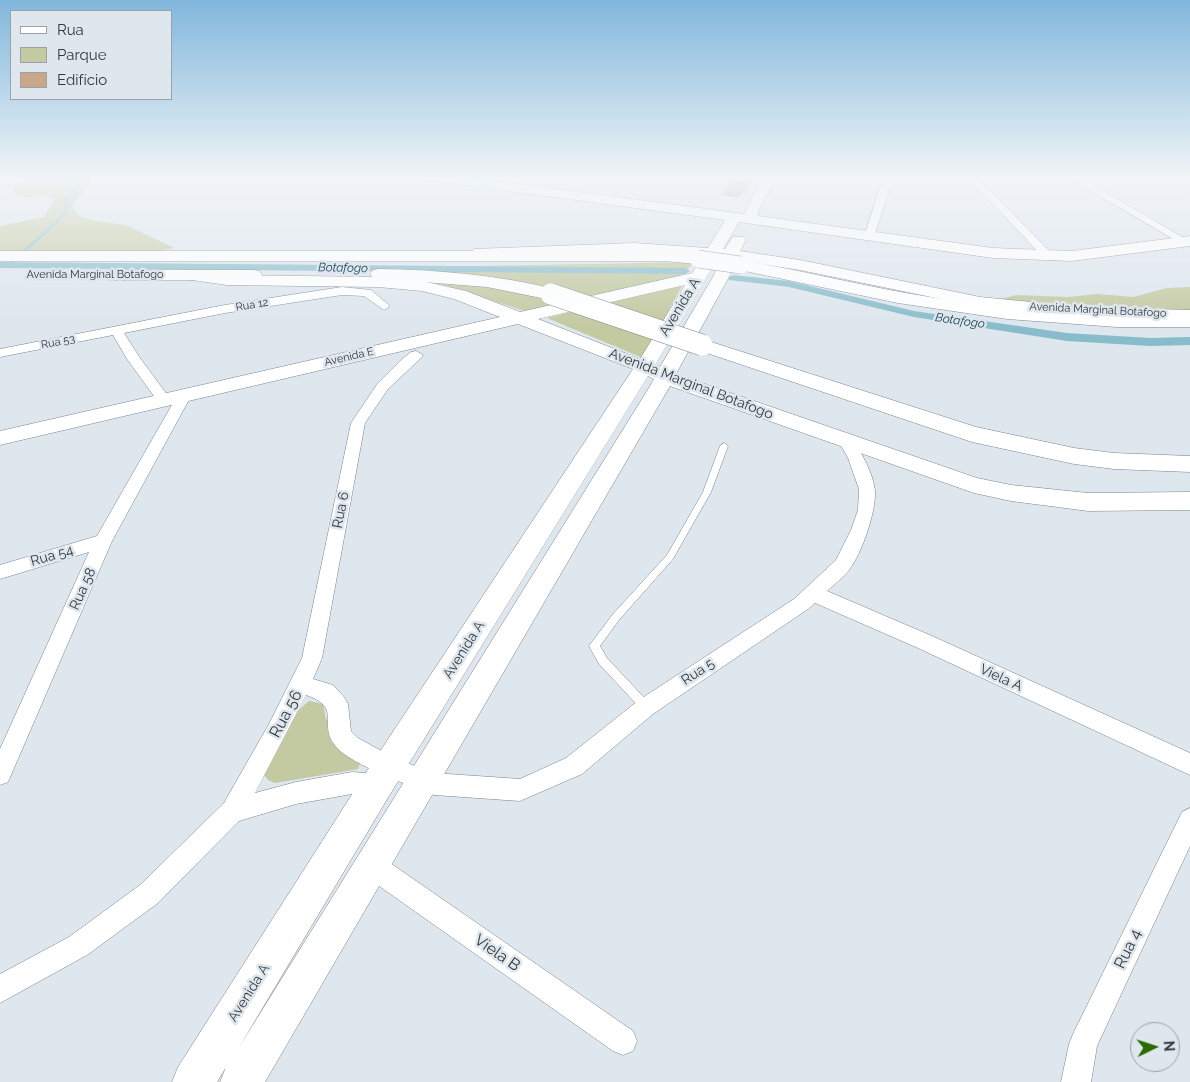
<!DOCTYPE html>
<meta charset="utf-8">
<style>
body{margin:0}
#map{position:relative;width:1190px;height:1082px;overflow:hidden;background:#dee6ee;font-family:Raleway,sans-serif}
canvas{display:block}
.legend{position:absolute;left:10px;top:10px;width:162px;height:90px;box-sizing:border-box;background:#dee6ee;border:1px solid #9ba1a7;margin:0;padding:6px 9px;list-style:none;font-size:15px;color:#373a3d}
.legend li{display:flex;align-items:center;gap:10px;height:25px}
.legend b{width:25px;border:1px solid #9ba1a7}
.north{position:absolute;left:1130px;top:1022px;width:50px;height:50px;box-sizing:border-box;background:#dee6ee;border:1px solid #9ba1a7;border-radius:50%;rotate:86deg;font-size:14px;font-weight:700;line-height:20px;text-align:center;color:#373a3d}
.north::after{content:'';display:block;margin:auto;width:18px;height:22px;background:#296b02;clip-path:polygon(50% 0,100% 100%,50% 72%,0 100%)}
</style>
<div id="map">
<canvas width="1190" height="1082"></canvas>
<ul class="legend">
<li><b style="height:6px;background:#fff"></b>Rua</li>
<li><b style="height:14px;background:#c3c9a0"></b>Parque</li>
<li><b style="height:14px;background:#c8a888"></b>Edifício</li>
</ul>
<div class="north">N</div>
</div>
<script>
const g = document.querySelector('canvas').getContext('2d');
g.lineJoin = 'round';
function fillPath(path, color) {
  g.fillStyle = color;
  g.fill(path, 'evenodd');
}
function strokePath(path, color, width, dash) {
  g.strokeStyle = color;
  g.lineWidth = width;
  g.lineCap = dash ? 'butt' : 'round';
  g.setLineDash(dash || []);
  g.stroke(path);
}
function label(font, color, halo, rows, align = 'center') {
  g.font = font + ' Raleway,sans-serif';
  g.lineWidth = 5;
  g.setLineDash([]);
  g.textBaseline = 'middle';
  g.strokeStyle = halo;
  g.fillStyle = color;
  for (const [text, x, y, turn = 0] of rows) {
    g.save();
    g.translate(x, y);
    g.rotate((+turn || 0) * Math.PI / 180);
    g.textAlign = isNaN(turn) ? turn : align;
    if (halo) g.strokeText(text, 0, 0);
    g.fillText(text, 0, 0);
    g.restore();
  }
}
fillPath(new Path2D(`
 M36 175H91L90 184 72 205 79 216 96 221 126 225 174 248 160 251 0 252V226L44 217 55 199 43 195 29 198 16 194 11 187Z
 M695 262 680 276 525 311 439 284 423 267Z
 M683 284 643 358 547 318Z
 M1190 287V313L1158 308 1065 307 996 300 1016 295 1068 297 1097 294 1133 297 1167 288Z
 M309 701 323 704 326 719 330 724 362 758 358 769 275 783 268 780 262 772 295 713Z`), '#c3c9a0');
strokePath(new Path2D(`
 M24 251 55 224 66 211 65 201 76 189 78 175
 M10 265 11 262`), '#88bcca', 2.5);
fillPath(new Path2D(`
 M0 262 685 268 690 271 685 274 0 268Z
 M733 275 789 281 914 311 1067 333 1150 338 1190 337V345L1150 346 1067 341 914 317 789 287 729 280 728 278Z`), '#88bcca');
const building = new Path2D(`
 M733 181 749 184 738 197 723 194Z`);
fillPath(building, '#c8a888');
strokePath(building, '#7e766f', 1);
const lane = new Path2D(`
 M724 443 728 446 711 492 673 559 619 620 600 646 607 658 650 704 651 707 650 710 646 712 642 710 599 664 589 646 613 614 667 555 703 492 720 446Z`);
const street = new Path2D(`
 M22 175H35L36 176 31 179Z
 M487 175H497L487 186H481L479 184Z
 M884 175H894L874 237 873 239H865L864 237Z
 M1064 175H1076L1189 241 1184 244 1180 243Z
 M1173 175H1190V180L1175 177Z
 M976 178 979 179 1052 254 1054 256 1052 258H1044L973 183 971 181Z
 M342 287 371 290 390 306 384 310 364 296 342 295 225 313 124 333 140 358 171 400 169 403H159L127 359 113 335 0 357V349L225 305Z
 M416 351 423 355 421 358 388 389 365 423 322 658 313 679 333 685 344 697 348 704 351 731 358 738 396 759 434 773 520 779 566 758 639 700 794 599 836 560 851 530 858 510 859 489 848 458 839 442 842 438H852C861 452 874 475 875 491 876 512 862 553 849 570 843 578 834 584 827 591L932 636 1190 753V775L918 648 815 603 808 609 653 714 582 774 520 801 434 795 390 778 392 785 389 793 381 796 352 794 296 804 239 821 158 903 87 955 0 1003V974L69 937 140 885 224 803 269 724 302 658 351 423 378 383 401 360 411 352ZM306 695C342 707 319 723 334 744 344 758 365 765 379 774L352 772 296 782 255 793Z
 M184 392 189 393 191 396 112 541 8 782 0 785V749L89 552 0 579V565L97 536 177 396 179 393Z
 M1190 808V846L1097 1046 1091 1082H1061L1069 1044 1073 1034 1182 812Z
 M371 853 380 856 633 1031 637 1041 633 1051 623 1055 613 1051 362 874 359 865 362 856Z`);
const secondary = new Path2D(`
 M412 175H452L744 214 764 175H778L758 211V216L993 248 1072 251 1190 236V246L1072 261 993 258 739 222 723 249H725L733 237H743L746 240 740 251 800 260 980 297 1082 307 1190 310V320L1082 317 980 307 800 270 736 260 730 275 676 374 977 478 1011 485 1088 493 1190 492V510L1088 511 1011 501 974 493 670 386 265 1082H220L226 1067 217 1082H172L178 1067 365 774 633 369 518 324 0 445V431L500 317 454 299 422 291 378 287 227 285 185 279 183 275 185 271 191 270 227 275 378 277 422 281 466 291 520 312 692 273 702 257 634 253 480 257 474 255 472 252 474 249 634 243 708 248 725 220 419 179ZM718 258H720L714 275 660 367 655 365ZM685 285 640 359 538 319ZM648 376 654 379 647 391 238 1049 389 796Z`);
const primary = new Path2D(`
 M0 251H664L704 255 707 259 704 263 698 264 664 261H0Z
 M741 260C806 271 870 288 936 298 1020 311 1104 317 1190 315V327H1117L1007 319 898 303 735 269 732 265 735 261Z
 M379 269C440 270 499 275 558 290L560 294 558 298 551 300 487 287 373 278 370 274 373 270Z
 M111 270H253L259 271 262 275 259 279 253 280H111L105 279 102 275 105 271Z
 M702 339 976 427 1074 448 1114 453 1190 456V472L1114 469 1074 464 972 442 695 349 692 345 695 341Z`);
strokePath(lane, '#7c838b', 1);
strokePath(street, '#7c838b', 1);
strokePath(secondary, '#7c838b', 1);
strokePath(primary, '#7c838b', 1);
fillPath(lane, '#fff');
fillPath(street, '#fff');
fillPath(secondary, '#fff');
fillPath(primary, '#fff');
const primaryBridgeFar1 = new Path2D(`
 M698 259 741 265`);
const primaryBridge = new Path2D(`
 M551 294 702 345`);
strokePath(primaryBridgeFar1, '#7c838b', 18, []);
strokePath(primaryBridge, '#7c838b', 22, []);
strokePath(primaryBridgeFar1, '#fff', 17);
strokePath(primaryBridge, '#fff', 21);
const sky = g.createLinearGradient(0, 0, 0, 327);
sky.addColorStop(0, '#81b7dc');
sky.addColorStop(0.54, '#f0f4f7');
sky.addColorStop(1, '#f0f4f700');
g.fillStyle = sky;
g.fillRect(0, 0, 1190, 327);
label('11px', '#373a3d', '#dee6ee', [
 ["Avenida Marginal Botafogo",95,275],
 ["Rua 12",252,305,-9],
 ["Avenida Marginal Botafogo",1098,310,3],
 ["Rua 53",58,342,-11],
 ["Avenida E",349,357,-13]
]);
label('italic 12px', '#174651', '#dee6ee', [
 ["Botafogo",343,268,1],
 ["Botafogo",960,321,8]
]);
label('14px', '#373a3d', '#dee6ee', [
 ["Avenida A",680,307,-59],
 ["Avenida Marginal Botafogo",691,384,21],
 ["Rua 6",341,510,-79],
 ["Rua 54",52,556,-16],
 ["Rua 58",83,589,-66],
 ["Avenida A",464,650,-58],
 ["Rua 5",698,672,-34],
 ["Viela A",1001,678,25],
 ["Avenida A",249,993,-58]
]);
label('16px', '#373a3d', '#dee6ee', [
 ["Rua 56",286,714,-62],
 ["Rua 4",1128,949,-64],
 ["Viela B",497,953,35]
]);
</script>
